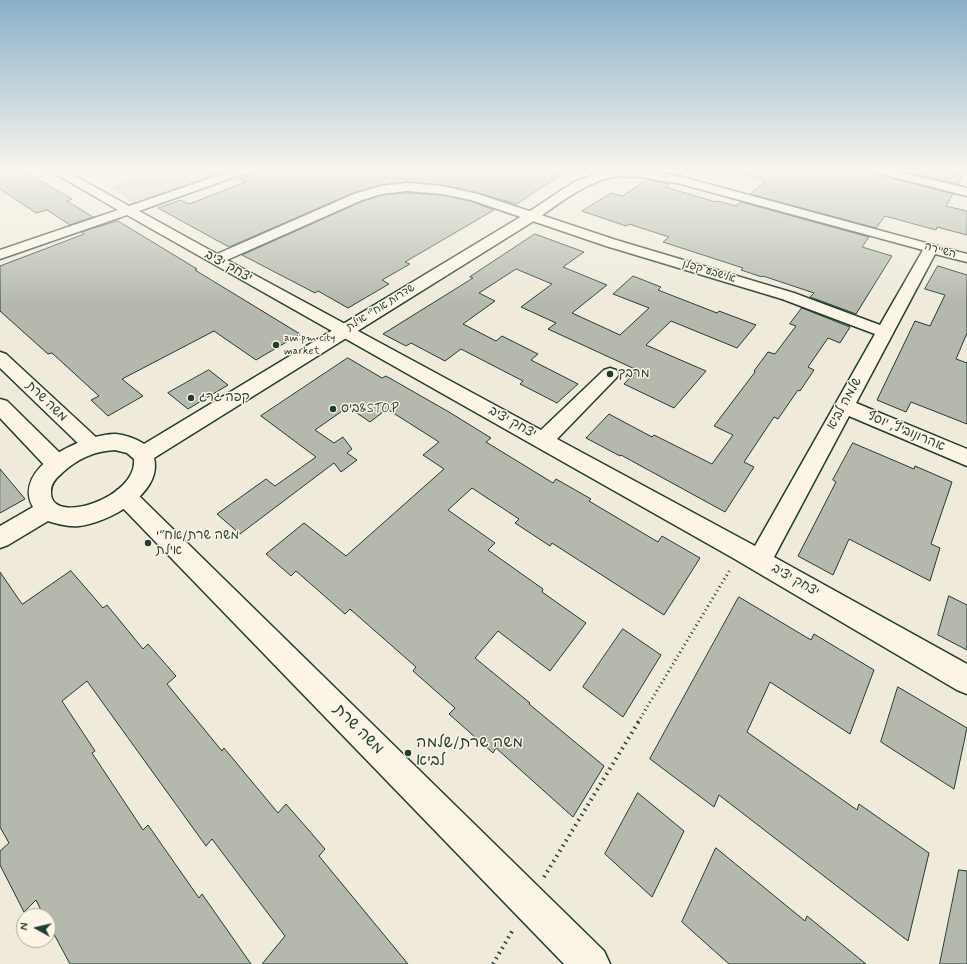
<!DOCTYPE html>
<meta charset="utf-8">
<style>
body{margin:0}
#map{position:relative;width:967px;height:964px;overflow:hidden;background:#efeada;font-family:Mynerve,sans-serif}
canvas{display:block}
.north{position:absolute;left:16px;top:908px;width:40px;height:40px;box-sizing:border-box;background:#fcf5e5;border:1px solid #a4ab9e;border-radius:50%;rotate:278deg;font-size:11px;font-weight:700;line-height:16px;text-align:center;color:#1f3d34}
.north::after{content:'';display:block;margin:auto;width:14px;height:18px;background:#1f3d34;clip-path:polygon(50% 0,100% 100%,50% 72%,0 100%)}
</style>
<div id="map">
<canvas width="967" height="964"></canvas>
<div class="north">N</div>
</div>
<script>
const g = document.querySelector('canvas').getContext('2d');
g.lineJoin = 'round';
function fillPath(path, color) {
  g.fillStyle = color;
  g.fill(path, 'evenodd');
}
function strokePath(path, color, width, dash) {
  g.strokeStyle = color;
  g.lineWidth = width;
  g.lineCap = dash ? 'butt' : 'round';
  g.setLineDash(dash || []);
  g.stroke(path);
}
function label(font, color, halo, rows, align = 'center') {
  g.font = font + ' Mynerve,"Playpen Sans Hebrew",sans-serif';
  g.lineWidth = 3;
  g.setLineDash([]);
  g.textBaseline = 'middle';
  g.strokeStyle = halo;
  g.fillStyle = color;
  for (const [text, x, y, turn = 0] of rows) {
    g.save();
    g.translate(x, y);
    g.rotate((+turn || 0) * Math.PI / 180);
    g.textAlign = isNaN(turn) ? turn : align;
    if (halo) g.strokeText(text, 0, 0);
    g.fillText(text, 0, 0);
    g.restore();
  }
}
fillPath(new Path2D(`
 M164 169H233L132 203 110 187Z`), '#cccdbf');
const building = new Path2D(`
 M0 169H21L72 199 67 201 93 217 70 225 47 210 36 213 0 189Z
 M267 169H569L517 204 478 193 442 185 407 182 381 185 353 193 229 247 158 208 181 200 189 204 246 182 239 179Z
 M663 169H691L682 175 658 172Z
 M742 169H867L870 172 953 194 946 206 967 211V235L937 227 936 230 885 216 876 228 750 194 766 181 742 174Z
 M892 169H935L963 175 958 184Z
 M647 180 670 184 665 187 716 202 718 201 736 206 741 202 869 237 862 247 892 256 856 314 810 297 814 293 763 276 762 277 741 270 743 268 663 242 669 237 629 224 626 226 582 211 611 193 622 196Z
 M407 193 442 195 471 201 494 210 405 262 410 264 382 280 389 284 348 308 318 291 315 293 242 255 363 201 382 195Z
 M118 221 197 269 195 270 300 334 256 360 214 331 122 379 143 396 108 416 91 400 99 396 52 353 48 354 0 311V266L84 234 82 232Z
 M535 234 584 252 563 267 607 285 572 313 620 335 649 308 613 294 633 276 661 287 658 290 717 313 719 311 756 325 737 348 671 321 646 345 706 371 674 408 624 384 637 370 548 329 556 323 521 307 552 284 516 269 479 293 495 301 463 324 496 341 502 336 538 354 531 360 578 384 557 403 520 384 523 381 461 349 445 361 411 343 406 346 383 334 473 278 470 277Z
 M938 266 967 275V333L956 359 967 363V424L911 402 906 412 877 400 915 321 930 326 945 295 925 289Z
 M802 308 850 327 840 343 828 338 808 367 814 370 800 391 798 390 778 419 774 417 744 462 754 467 725 512 621 455 620 456 586 438 609 414 652 437 654 435 712 464 733 435 714 426 755 372 754 371 768 352 775 354 796 326 790 324Z
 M348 358 382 378 386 376 449 412 491 438 486 442 553 483 556 479 591 499 589 501 658 542 662 536 700 558 664 615 552 543 550 546 515 523 519 519 472 488 448 510 495 543 488 550 543 589 542 592 586 623 550 671 498 631 475 658 530 703 529 704 604 766 573 817 496 748 493 753 449 714 455 708 413 671 416 667 350 609 345 614 296 571 291 576 266 554 304 523 346 556 444 469 423 455 439 442 387 409 370 422 348 407 315 430 334 443 343 437 352 449 347 453 357 460 341 472 334 463 240 534 217 514 266 479 275 486 316 457 261 416Z
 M209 370 228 385 188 409 168 393Z
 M853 443 914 469 915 466 952 482 931 544 940 548 930 581 849 539 833 575 798 556 836 482 833 480Z
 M0 469 25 499 0 513Z
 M71 571 103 608 107 605 143 649 148 644 176 676 167 684 222 751 224 748 278 813 286 804 325 849 319 856 408 964H262L285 936 212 839 206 846 87 681 62 701 95 751 92 753 143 830 148 825 199 898 202 894 251 964H70L48 923V916H44L36 900 24 912 0 865V851L9 843 0 827V572L22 604Z
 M949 596 967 605V650L938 635Z
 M739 597 811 640 814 634 874 670 850 734 770 682 747 732 857 810 859 804 929 853 908 941 719 795 714 807 650 759Z
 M623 629 661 655 623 717 583 687Z
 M898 687 967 728 954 789 881 742Z
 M638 793 684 831 652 897 605 854Z
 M716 848 805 921 807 916 866 964H729L682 922Z
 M959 870 967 871V964H940Z`);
fillPath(building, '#b5b9ad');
strokePath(building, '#1f3d34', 1);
const minor = new Path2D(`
 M49 169H63L129 206 237 169H253L251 171 139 211 217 254 354 194 381 186 407 183 442 186 478 194 616 240 794 293 880 325 923 250 681 184 635 176 631 175 629 173 631 171 635 170 682 177 967 254V262L935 254 856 403 967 449V466L849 416 774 557 967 664V694L957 690 733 558 127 215 0 259V250L118 210 51 171ZM407 191 442 194 471 200 606 246 782 299 875 334 755 546 557 439 616 378 619 374 616 370 610 368 604 370 541 430 227 260 362 200 382 194Z
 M868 169H887L967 188V196L870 171Z
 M0 352 6 354 99 440 102 445 99 450 92 453 85 450 0 368Z
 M0 399 7 401 65 458 68 464 65 470 57 472 49 470 0 418Z
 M125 487 133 490 604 951 610 964H564L117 502 114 496 117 490Z`);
const major = new Path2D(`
 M593 169H609L623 171 653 169C644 182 624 174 612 177 583 184 561 202 537 219L154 458C163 494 107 523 79 526 68 527 58 524 48 521L8 545 0 548V526L33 507C11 467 84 434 116 434 125 435 137 439 144 444L527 213 574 182 600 173ZM115 450 127 453 134 459C138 498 51 526 51 493 50 484 56 478 62 473 77 459 94 451 115 450Z`);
strokePath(minor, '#1f3d34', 3);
strokePath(major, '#1f3d34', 3);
strokePath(new Path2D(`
 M638 722 731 568`), '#1f3d34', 3, [1, 3.5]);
strokePath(new Path2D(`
 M544 877 639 721
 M493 964 514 928`), '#1f3d34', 4, [1.5, 4.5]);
fillPath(minor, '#fcf5e5');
fillPath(major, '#fcf5e5');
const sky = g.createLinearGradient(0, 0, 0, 304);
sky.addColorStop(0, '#8bafc9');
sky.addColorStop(0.56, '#f8f6ee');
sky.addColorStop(1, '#f8f6ee00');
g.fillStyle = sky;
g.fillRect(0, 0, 967, 304);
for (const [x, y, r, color] of [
 [276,345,4,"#1f3d34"],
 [610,374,4,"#1f3d34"],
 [191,398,4,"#1f3d34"],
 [333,409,4,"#1f3d34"],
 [148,543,4,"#1f3d34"],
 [408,753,4,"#1f3d34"]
]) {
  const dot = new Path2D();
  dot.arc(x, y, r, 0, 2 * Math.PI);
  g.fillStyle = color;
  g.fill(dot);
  strokePath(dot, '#fcf5e5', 1.5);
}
label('11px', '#1f3d34', '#fcf5e5', [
 ["השיירה",940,251,16],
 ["אלישבע קפלן",709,272,17],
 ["שדרות אח\"י אילת",381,308,-32]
]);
label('11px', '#1f3d34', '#fcf5e5', [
 ["am:pm city",284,339],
 ["market",284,352]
], 'left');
label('13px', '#1f3d34', '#fcf5e5', [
 ["יצחק יציב",228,267,29],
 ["משה שרת",46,402,44],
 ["שלמה לביא",845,404,-61],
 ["יצחק יציב",512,423,29],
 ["אהרונוביץ, יוסף",906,432,23],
 ["יצחק יציב",795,581,30]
]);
label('13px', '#1f3d34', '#fcf5e5', [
 ["מרבך",618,374],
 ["קפה גרג",199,398],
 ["ביס&STOP",341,409],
 ["משה שרת/אח״י",156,536],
 ["אילת",156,551]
], 'left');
label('16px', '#1f3d34', '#fcf5e5', [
 ["משה שרת",358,730,45]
]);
label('16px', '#1f3d34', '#fcf5e5', [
 ["משה שרת/שלמה",416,744],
 ["לביא",416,762]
], 'left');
</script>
